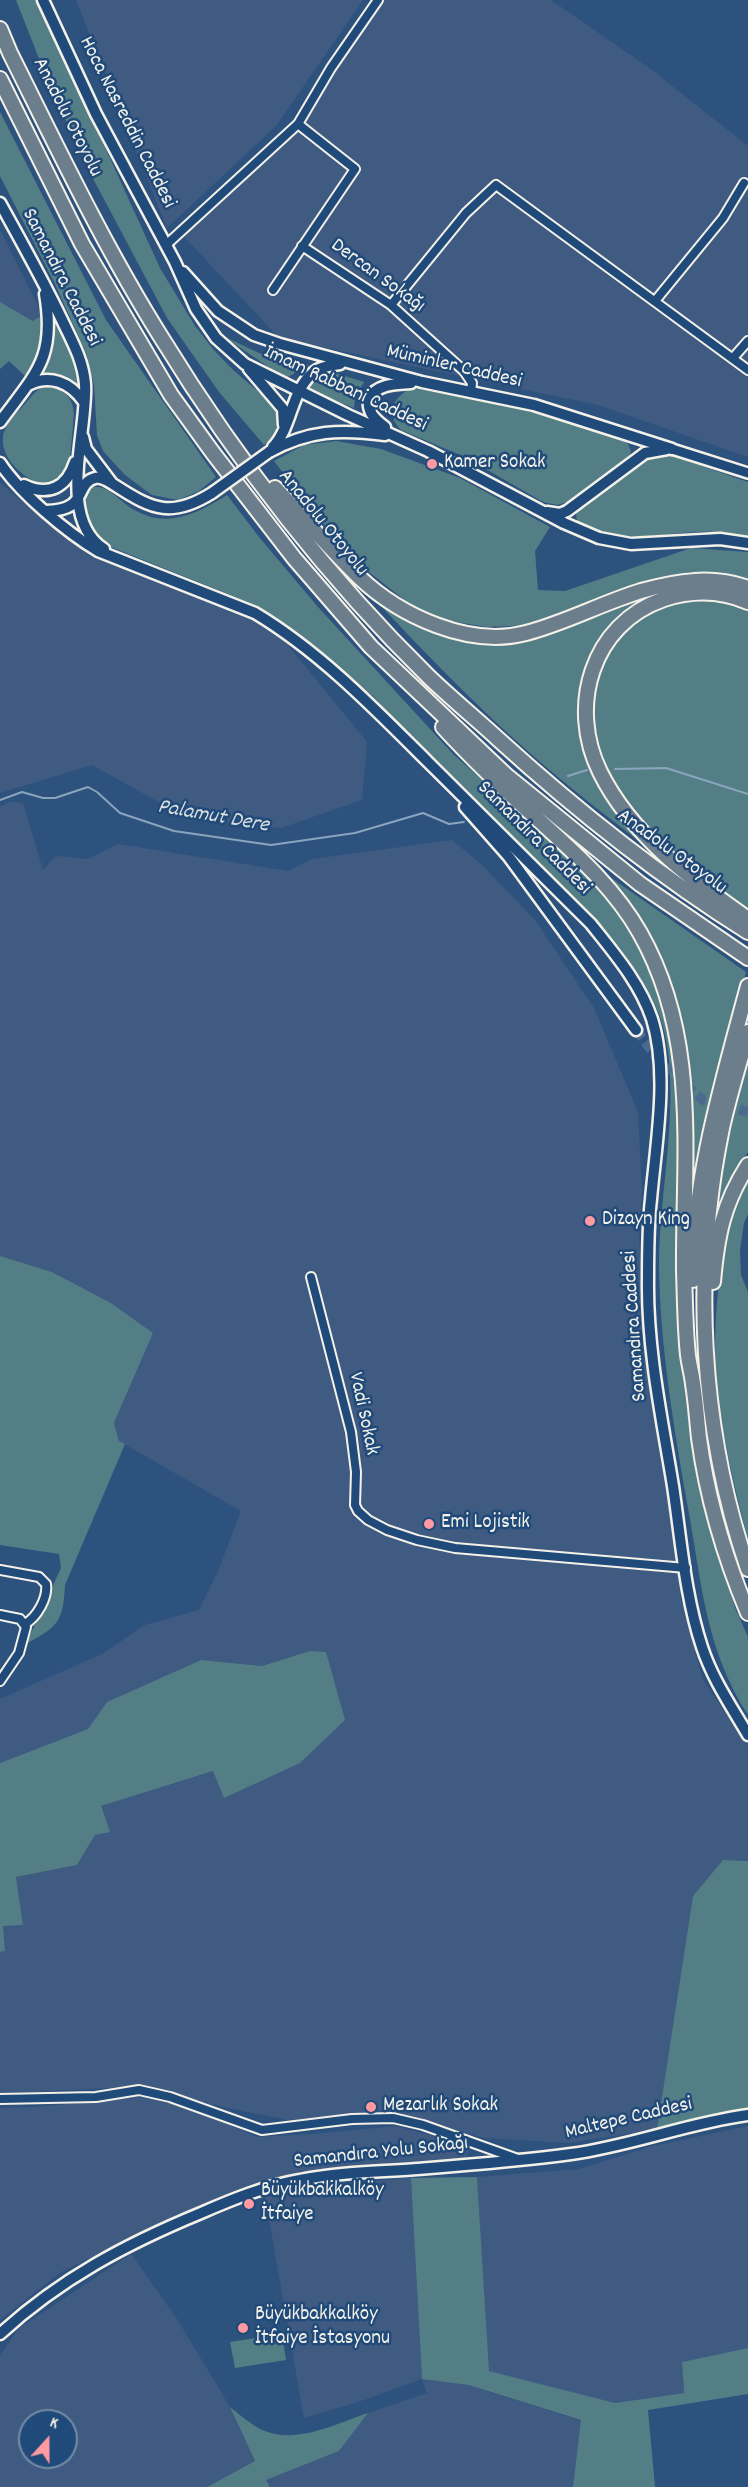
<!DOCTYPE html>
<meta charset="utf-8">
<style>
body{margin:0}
#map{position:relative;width:748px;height:2487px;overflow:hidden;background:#2e527e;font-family:Dekko,sans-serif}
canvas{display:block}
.north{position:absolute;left:18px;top:2409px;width:60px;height:60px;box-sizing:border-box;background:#1f4a7a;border:2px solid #748da6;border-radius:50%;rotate:21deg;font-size:16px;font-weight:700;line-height:24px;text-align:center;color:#f4f1e8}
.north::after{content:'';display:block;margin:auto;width:21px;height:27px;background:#ff9aa2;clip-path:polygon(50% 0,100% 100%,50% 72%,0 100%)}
</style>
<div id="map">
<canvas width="748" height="2487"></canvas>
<div class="north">K</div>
</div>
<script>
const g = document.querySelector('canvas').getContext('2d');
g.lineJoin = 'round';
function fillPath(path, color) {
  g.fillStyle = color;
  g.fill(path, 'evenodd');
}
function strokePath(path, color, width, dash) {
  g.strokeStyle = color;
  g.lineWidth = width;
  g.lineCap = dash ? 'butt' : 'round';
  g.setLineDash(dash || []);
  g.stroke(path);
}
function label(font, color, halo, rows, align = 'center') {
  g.font = font + ' Dekko,sans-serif';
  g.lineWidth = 5;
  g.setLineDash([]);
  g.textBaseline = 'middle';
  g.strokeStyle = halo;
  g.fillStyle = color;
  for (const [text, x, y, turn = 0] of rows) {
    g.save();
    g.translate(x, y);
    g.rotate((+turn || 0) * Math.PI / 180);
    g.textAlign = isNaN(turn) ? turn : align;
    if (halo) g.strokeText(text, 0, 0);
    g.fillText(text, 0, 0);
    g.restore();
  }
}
fillPath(new Path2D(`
 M76 0H363L276 126 167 228Z
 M381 0H551L652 70 748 146V457L598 405 279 338 176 228 287 135Z
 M0 230 43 315 34 321 0 302Z
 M0 483 91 557 216 602 274 628 367 742 362 800 281 828 189 819 92 765 0 793Z
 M12 801 23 803 43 870 56 856 88 859 118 844 288 871 312 859 452 840 482 865 535 920 594 1008 638 1112 642 1194 639 1230 643 1334 661 1463 686 1568 680 1597 703 1680 748 1746V1861L723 1860 693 1896 657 2129 569 2143 484 2138 382 2111 288 2120 223 2107 141 2086 0 2094V1952L5 1951 2 1926 23 1924 16 1877 77 1865 95 1835 101 1806 214 1771 225 1798 310 1651 262 1666 201 1660 107 1702 88 1729 0 1763V1699L102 1654 145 1625 199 1610 218 1571 241 1511 119 1441 114 1423 153 1333 111 1303 52 1272 0 1256V806Z
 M143 2097 201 2111 256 2137 312 2134 396 2126 469 2146 465 2161 279 2177 175 2217 61 2272 0 2320V2108L34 2107Z
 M748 2126V2348L682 2362 684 2393 615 2403 488 2371 477 2177 579 2169 649 2147Z
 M411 2178 422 2378 469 2385 582 2421 573 2487H270L266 2480 339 2451 368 2413 427 2393 422 2379 364 2400 304 2418 265 2196 333 2184Z
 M131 2254 177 2319 230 2407 255 2461 207 2487H0V2356L18 2329ZM30 2421H66V2457H30Z`), '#405b82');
fillPath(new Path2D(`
 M16 0H38L160 268 195 326 213 349 232 369 274 405 279 414 275 435 264 445 219 392 167 318 88 169 49 84Z
 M0 112 106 320 216 477 199 491 178 500 152 495 125 475 103 451 97 435 94 385 86 353 55 284 0 176Z
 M0 302 33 321 43 315C46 341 41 356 26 377L9 361 0 369Z
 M50 306 75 359 80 386C68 376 55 369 39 375 54 350 57 335 50 306Z
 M223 336 259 353 309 365 288 377H283Z
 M320 372H332L364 382 355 397 354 408 306 389 307 384Z
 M49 386C64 390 73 397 74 414L69 470 65 476 49 487C28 482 0 461 3 436 5 424 17 413 24 405 32 396 37 387 49 386Z
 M413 388 532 410 570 421 620 438 628 444 631 451 628 461 571 501 557 505 543 502 465 457 401 430C384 413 394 395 413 388Z
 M336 441 381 449 460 478 550 527 535 551 538 590 565 591 691 548 748 552V582L734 576 690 572 655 579 533 625 487 627 444 620 411 605 365 569 323 524 274 461 304 445Z
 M661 452 748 482V536C737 535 726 532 715 532 670 529 618 550 577 521L576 513 640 464Z
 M92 487C107 485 117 498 128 506 164 531 195 515 227 495L259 537 318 607 454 755 584 869 610 896 643 948 673 1029 678 1100V1284L690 1433 700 1484 718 1555 736 1610 748 1637V1715C705 1648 702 1584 688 1508 674 1428 660 1347 659 1265 659 1191 682 1097 663 1026 654 996 637 972 619 947L406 729 404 730 374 697 292 630 258 606 111 547C92 530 82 519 87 492Z
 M702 583 732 587 748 592V596C677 570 593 611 581 689 577 711 581 735 587 757 599 797 635 830 663 859 618 825 573 791 531 754 473 703 419 647 366 590 378 599 391 608 404 617 470 659 530 643 596 614 631 599 664 586 702 583Z
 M682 599H722L748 607V911C687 866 596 803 591 719 591 710 593 701 594 692 595 686 595 679 596 674 602 653 628 621 648 612 658 606 670 603 682 599Z
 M607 875 746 972 716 1078 714 1079 700 1139 695 1173 692 1174C693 1099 692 1029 660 960 646 930 626 903 607 875Z
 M748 1053V1152L736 1169 723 1196 718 1213 717 1212 725 1155Z
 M748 1178V1214L744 1223 740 1250 741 1275 748 1292V1539C735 1490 720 1428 716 1377 713 1328 719 1218 748 1178Z
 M0 1256 52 1272 111 1303 153 1333 114 1423 119 1441 125 1444 65 1585C63 1623 58 1626 26 1644L61 1568 59 1554 0 1545Z
 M310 1651 326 1652 345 1720 300 1763 224 1798 213 1771 101 1806 110 1832 95 1835 77 1865 16 1877 23 1925 3 1926 5 1951 0 1952V1763L88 1729 107 1702 201 1660 262 1666Z
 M723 1860 748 1861V2109L657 2129 693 1896Z
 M477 2177 489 2371 615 2403 684 2393 682 2362 748 2348V2394L648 2410 655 2487H573L581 2420 469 2385 422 2379 411 2178Z
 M282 2334 286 2360 235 2368 230 2342Z
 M230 2407C239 2414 249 2423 260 2429 294 2446 335 2424 368 2413L339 2451 266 2480 270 2487H207L255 2461Z`), '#547e86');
strokePath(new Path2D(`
 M615 769 666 768 748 794
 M568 776 587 770
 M0 800 22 792 43 798H55L88 787 97 792 120 813 174 831 271 845 355 833 423 813 449 824 464 822`), '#8aa5bd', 2);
strokePath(new Path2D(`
 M636 1030 665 1068 703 1100 748 1112`), '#4c6a8e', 10, [10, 5]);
const minor = new Path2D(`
 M166 245 298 124 331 68 378 0
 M302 246 391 305 464 371 472 383 471 393
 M273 290 355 169 298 124
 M655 301 723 218 744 183
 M391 305 466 213 496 185 748 370
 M733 358 748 341
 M311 1277 351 1432 356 1472 355 1505 358 1511 368 1520 387 1530 417 1540 455 1548 686 1568
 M0 1570 39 1577 46 1584C48 1598 37 1617 25 1624
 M0 1615 20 1619 26 1627 19 1653 0 1681
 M0 2099 96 2097 139 2090 170 2097 262 2130 352 2119 393 2118 423 2125 518 2159`);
const tertiary = new Path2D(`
 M672 449 748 473`);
const secondary = new Path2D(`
 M43 0 96 114 175 262 196 309 216 338 245 364 348 415 428 451 564 523 599 538 631 544 720 539 748 543
 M0 203C21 241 43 280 62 320 72 341 83 360 85 384 88 430 56 518 104 549
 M183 272 218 311 254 335 280 344 422 382 534 405 672 449
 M249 369 283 409 284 425
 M28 385C50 374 70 382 84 402
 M0 422C36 373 56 358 45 294
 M385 427C374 419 367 412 369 398 378 384 395 384 411 383
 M83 437 86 449 111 482
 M273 447C293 426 291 386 317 370 324 366 333 365 340 364
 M269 452C309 430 340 429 385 435
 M0 463C20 493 66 532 98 551L255 613C320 652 375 709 428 762 483 816 537 870 591 924 614 953 640 983 652 1019 669 1073 656 1143 651 1199 648 1225 648 1253 648 1280 647 1349 662 1419 673 1486 681 1539 685 1596 702 1647 712 1678 731 1706 748 1735
 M24 485C49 497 67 487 75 462
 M45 511C90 511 73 484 95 478 103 476 109 482 116 486 153 510 172 518 212 493
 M547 512 560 514 567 511 645 453 667 449
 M465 807 509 857 636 1030
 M0 2334C60 2279 126 2244 201 2213 233 2199 265 2186 300 2180 338 2172 378 2172 417 2169 468 2165 520 2161 571 2154 631 2146 688 2123 748 2115`);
const motorway = new Path2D(`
 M0 29 10 53C58 149 104 246 161 337 236 459 326 576 429 677 451 698 475 718 498 739 576 810 659 876 748 932
 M0 79 82 244 171 395 213 453 294 558 371 647 507 776 640 884 748 958
 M275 488C303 517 330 549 359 577 400 616 469 648 526 633 565 623 602 603 641 591 677 581 712 575 748 588
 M748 602C720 590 692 590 664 599 591 624 568 707 600 772 631 835 692 880 748 919
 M443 727C474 761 507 792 542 823 579 857 615 889 640 933 700 1039 683 1154 684 1271 685 1298 685 1327 688 1355 689 1364 692 1374 693 1384 696 1402 697 1420 699 1438 707 1497 725 1558 748 1613
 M748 1032C739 1064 729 1096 722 1128 692 1273 700 1428 748 1569
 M693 1280C693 1179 722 1083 748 986
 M713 1282C717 1236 723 1204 748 1165`);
strokePath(minor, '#f4f1e8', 12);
strokePath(tertiary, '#f4f1e8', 14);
strokePath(secondary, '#f4f1e8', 15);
strokePath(motorway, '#f4f1e8', 18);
strokePath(minor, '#1f4a7a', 8);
strokePath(tertiary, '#1f4a7a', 9);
strokePath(secondary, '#1f4a7a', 10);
strokePath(motorway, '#6c7d8c', 14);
const secondaryBridge = new Path2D(`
 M212 493 269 452`);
strokePath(secondaryBridge, '#f4f1e8', 15, []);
strokePath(secondaryBridge, '#1f4a7a', 10);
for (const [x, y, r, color] of [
 [432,464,6,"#ff9aa2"],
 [590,1221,6,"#ff9aa2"],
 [429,1524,6,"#ff9aa2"],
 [371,2107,6,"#ff9aa2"],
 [249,2204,6,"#ff9aa2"],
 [243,2328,6,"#ff9aa2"]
]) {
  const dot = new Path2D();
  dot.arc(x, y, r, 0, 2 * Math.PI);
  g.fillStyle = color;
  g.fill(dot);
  strokePath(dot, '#1f4a7a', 2);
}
label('21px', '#f4f1e8', '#1f4a7a', [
 ["Anadolu Otoyolu",66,118,63],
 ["Hoca Nasreddin Caddesi",126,123,63],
 ["Dercan Sokağı",377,277,36],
 ["Samandıra Caddesi",60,278,63],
 ["Müminler Caddesi",454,368,13],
 ["İmam Rabbani Caddesi",345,390,25],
 ["Anadolu Otoyolu",322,524,51],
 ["Samandıra Caddesi",533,839,45],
 ["Anadolu Otoyolu",671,853,36],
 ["Samandıra Caddesi",636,1326,-94],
 ["Vadi Sokak",362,1414,78],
 ["Maltepe Caddesi",629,2120,-13],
 ["Samandıra Yolu Sokağı",381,2154,-6]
]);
label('21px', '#f4f1e8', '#1f4a7a', [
 ["Kamer Sokak",444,464],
 ["Dizayn King",602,1221],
 ["Emi Lojistik",441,1524],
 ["Mezarlık Sokak",383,2107],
 ["Büyükbakkalköy",261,2192],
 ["İtfaiye",261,2216],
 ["Büyükbakkalköy",255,2316],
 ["İtfaiye İstasyonu",255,2340]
], 'left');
label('italic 22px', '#dadedd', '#1f4a7a', [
 ["Palamut Dere",213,818,10]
]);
</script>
